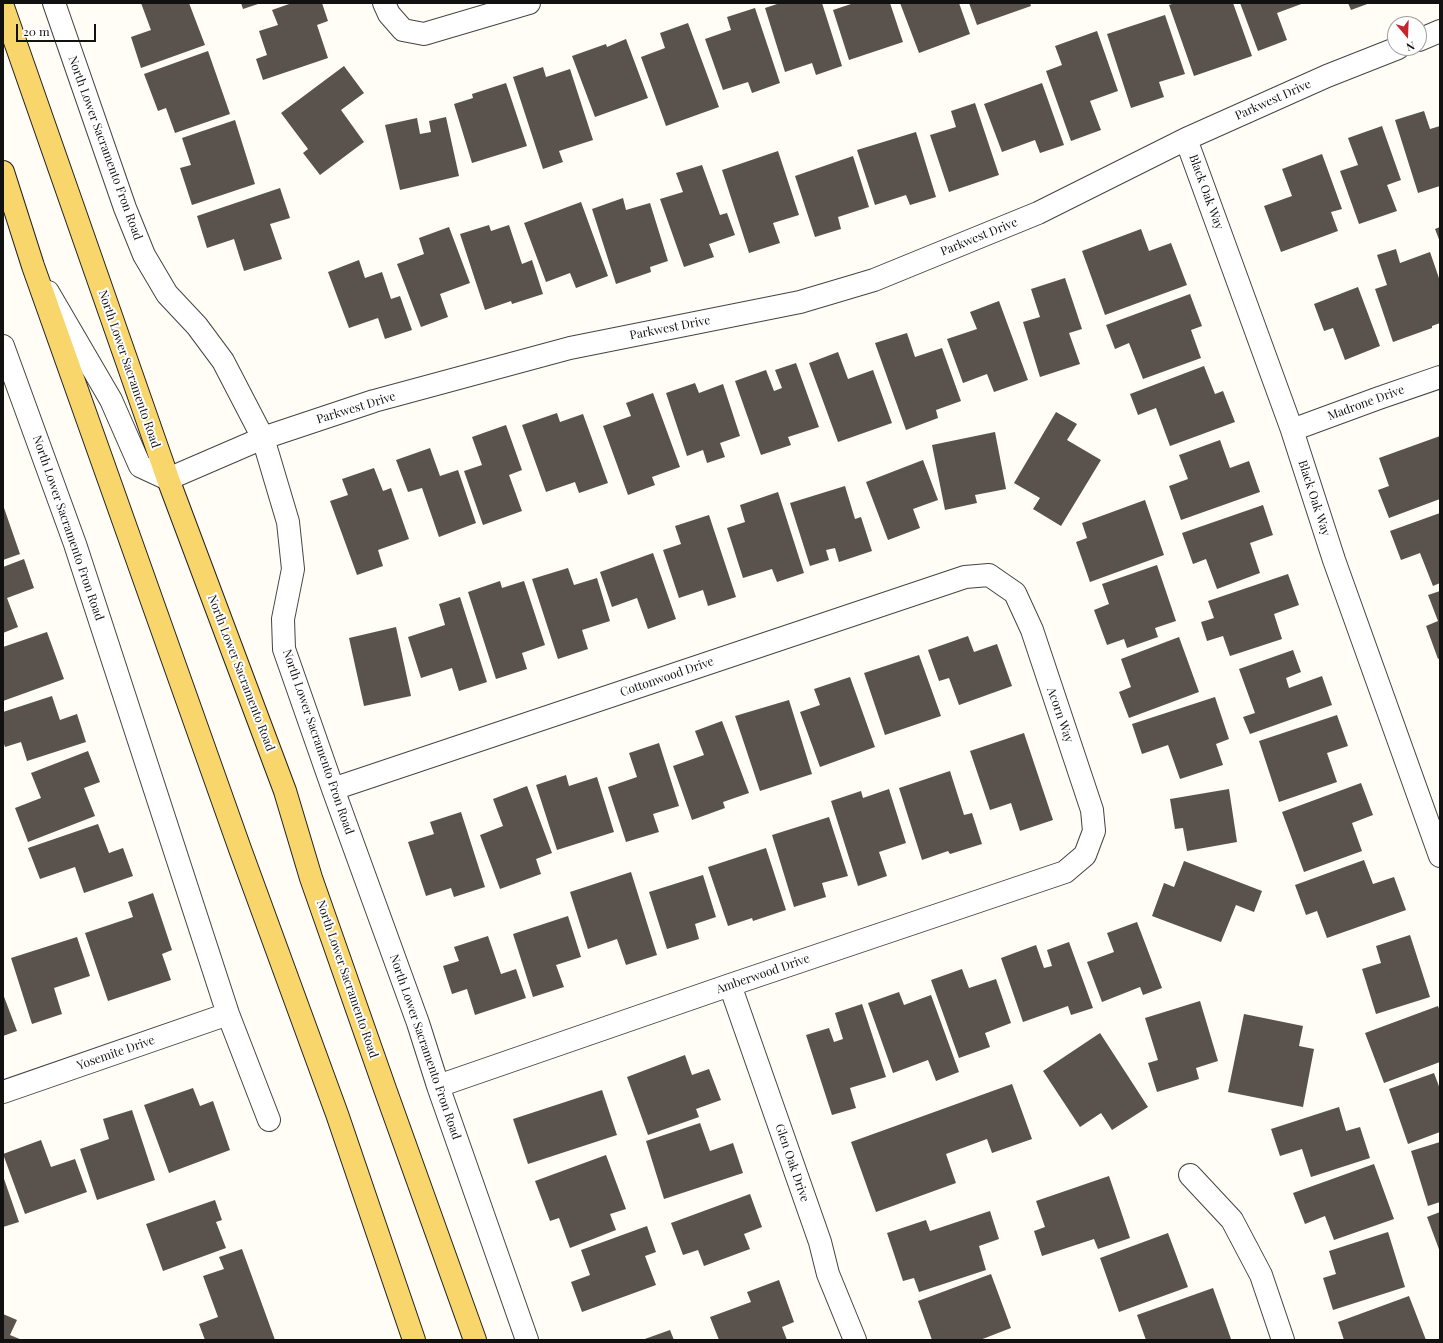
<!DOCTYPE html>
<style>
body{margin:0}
#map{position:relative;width:1443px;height:1343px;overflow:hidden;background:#fffdf5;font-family:"Playfair Display",serif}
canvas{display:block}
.frame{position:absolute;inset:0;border:4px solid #111;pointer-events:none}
.north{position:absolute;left:1387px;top:16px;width:40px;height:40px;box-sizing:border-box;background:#fff;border:1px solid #a0a0a0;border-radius:50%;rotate:161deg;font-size:11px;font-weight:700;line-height:16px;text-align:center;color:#111}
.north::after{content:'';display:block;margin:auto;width:14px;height:18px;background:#c4262e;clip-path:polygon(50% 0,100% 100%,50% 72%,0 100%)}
.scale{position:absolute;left:16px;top:24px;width:80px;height:18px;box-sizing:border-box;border:2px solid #111;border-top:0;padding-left:5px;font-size:12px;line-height:14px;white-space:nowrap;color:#111;-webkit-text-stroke:3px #fff;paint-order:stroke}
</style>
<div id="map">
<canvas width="1443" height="1343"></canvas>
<div class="frame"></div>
<div class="north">N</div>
<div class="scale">20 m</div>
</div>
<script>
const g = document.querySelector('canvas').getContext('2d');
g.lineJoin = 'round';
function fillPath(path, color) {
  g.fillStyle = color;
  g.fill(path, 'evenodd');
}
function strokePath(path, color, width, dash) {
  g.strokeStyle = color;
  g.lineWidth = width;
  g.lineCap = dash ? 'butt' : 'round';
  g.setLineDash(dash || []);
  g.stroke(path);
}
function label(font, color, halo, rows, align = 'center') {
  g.font = font + ' "Playfair Display",serif';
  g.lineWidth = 4;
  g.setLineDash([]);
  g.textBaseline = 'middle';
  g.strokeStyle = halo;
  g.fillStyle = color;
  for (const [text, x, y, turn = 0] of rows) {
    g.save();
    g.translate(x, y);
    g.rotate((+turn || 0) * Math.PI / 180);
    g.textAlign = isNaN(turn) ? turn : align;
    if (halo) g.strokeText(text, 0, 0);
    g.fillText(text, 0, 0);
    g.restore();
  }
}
fillPath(new Path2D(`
 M141 3H189L205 45 141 68 131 37 151 30Z
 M241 3H261L243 9Z
 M292 3H322L328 21 317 25 328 58 263 80 256 59 267 55 259 31 278 25 272 10Z
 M780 3H822L842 66 816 75 812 63 785 72 765 8Z
 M854 3H890L903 42 849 60 833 10Z
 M900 3H959L970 34 919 53Z
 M969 3H1030L1031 6 977 25Z
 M1175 3H1233L1252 56 1194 76 1169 5Z
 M1240 3H1304L1277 13 1287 40 1258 51Z
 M1348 3H1370L1351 10Z
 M755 8 780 83 752 93 748 82 723 90 705 39 731 30 727 17Z
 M1165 15 1185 74 1159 82 1164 97 1131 108 1107 34Z
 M688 23 719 107 666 126 641 57 665 48 660 33Z
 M1097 31 1118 91 1090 101 1101 130 1071 141 1046 71 1062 65 1055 46Z
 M626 39 648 98 595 117 572 56 606 44 607 47Z
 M208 51 230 114 175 133 166 108 158 111 144 74Z
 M344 66 364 93 341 110 364 142 320 175 303 153 308 149 281 113Z
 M543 67 546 77 570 69 593 140 559 151 563 162 543 169 513 77Z
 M506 83 527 146 472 163 454 104 473 98 472 94Z
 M1042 83 1064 145 1040 153 1035 140 1002 152 984 104Z
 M975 103 999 175 949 192 930 135 956 127 951 111Z
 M1424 111 1430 129 1440 126V186L1418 193 1395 120Z
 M446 117 459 176 400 190 385 125 417 118 420 134 431 132 429 121Z
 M235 120 255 184 192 205 180 168 191 165 182 138Z
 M1382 126 1401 180 1387 185 1397 211 1359 224 1340 171 1358 165 1348 138Z
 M916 132 936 197 910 205 906 195 875 205 857 150Z
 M778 151 799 215 773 223 780 243 749 253 722 170Z
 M1322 154 1342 209 1331 212 1338 231 1281 252 1264 206 1292 196 1282 169Z
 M853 156 869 207 838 217 841 229 815 237 795 176Z
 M702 165 720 215 727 213 735 235 709 244 714 257 684 267 660 199 683 192 676 173Z
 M280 188 290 218 270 224 282 259 244 271 234 239 207 248 197 216Z
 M623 198 626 210 650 203 668 261 650 267 651 272 616 284 592 209Z
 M581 202 608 276 576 288 570 273 546 282 524 223Z
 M489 225 491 231 509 225 522 264 532 260 543 294 512 304 511 301 485 310 460 234Z
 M449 227 470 283 440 294 448 317 421 327 397 264 424 254 419 238Z
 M1440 227V242L1435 229Z
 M1141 229 1149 251 1171 243 1187 285 1105 315 1082 251Z
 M1396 249 1400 263 1430 252 1440 281V323L1432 326V328L1393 342 1375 289 1387 285 1377 255Z
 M359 260 365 278 382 272 391 299 400 296 412 330 385 339 378 318 349 328 328 272Z
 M1065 278 1082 329 1069 333 1080 364 1040 377 1023 322 1040 317 1031 289Z
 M1358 287 1380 346 1345 360 1333 328 1324 331 1314 304Z
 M1190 294 1202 326 1191 330 1201 358 1143 379 1129 343 1115 349 1106 325Z
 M999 301 1028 380 994 392 987 374 963 383 947 339 977 329 970 312Z
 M907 333 915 357 942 348 961 401 936 410 938 418 906 430 875 343Z
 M838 352 848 379 873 370 892 423 838 442 809 363Z
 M796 363 819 427 788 437 791 445 761 455 735 381 766 370 774 391 782 388 775 370Z
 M1204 366 1215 394 1223 391 1235 422 1170 446 1156 408 1138 415 1130 394Z
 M695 383 699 393 723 384 740 436 720 443 725 457 707 463 703 450 687 456 666 393Z
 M653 393 680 467 652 477 655 485 628 495 603 426 631 416 626 403Z
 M1056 412 1077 424 1067 440 1101 460 1061 526 1033 509 1040 498 1014 483Z
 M557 413 560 422 583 414 608 483 579 493 575 482 546 492 522 425Z
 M506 425 522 470 509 475 522 511 483 525 464 471 482 465 472 437Z
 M995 432 1006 489 975 495 977 503 945 510 932 445Z
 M1440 436V499L1389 518 1378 490 1389 486 1379 458Z
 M1220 440 1230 468 1249 461 1260 492 1181 520 1169 486 1188 479 1179 455Z
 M430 448 440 476 458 470 476 523 439 537 422 488 408 492 396 460Z
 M923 460 938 500 913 509 920 528 888 540 866 482Z
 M374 468 383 491 391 488 409 539 378 550 383 566 357 575 330 501 348 495 342 479Z
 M845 486 855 519 861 517 872 551 839 562 835 548 826 550 829 560 810 566 790 503Z
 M778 492 804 573 777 582 772 569 743 578 727 528 745 522 740 505Z
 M1145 500 1164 555 1090 582 1076 542 1087 538 1082 523Z
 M3 505 20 554 3 560Z
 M1263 505 1273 535 1250 543 1260 573 1217 589 1206 559 1193 564 1182 533Z
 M1440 513V583L1433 586 1420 553 1401 560 1390 531Z
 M709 515 736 597 708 606 703 590 679 598 663 550 681 544 675 526Z
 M653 553 676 619 648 629 637 598 612 607 600 572Z
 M24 559 34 588 7 598 18 627 3 633V567Z
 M1157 565 1176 621 1155 628 1158 637 1127 648 1124 639 1107 645 1094 610 1109 604 1102 584Z
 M568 568 574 585 597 578 610 621 582 630 588 649 558 659 532 579Z
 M1288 574 1299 605 1274 614 1282 639 1230 656 1223 636 1207 641 1201 622 1214 618 1208 601Z
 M500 581 502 588 524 581 545 645 522 653 527 669 496 679 468 592Z
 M1440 591V658L1438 659 1426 626 1438 621 1428 595Z
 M460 597 487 682 459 691 452 668 421 678 408 637 445 625 439 604Z
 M396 627 411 696 364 706 349 638Z
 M47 632 64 679 3 701V647Z
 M968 636 974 652 997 644 1012 686 959 705 949 678 939 681 928 650Z
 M1179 637 1199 692 1129 718 1119 692 1131 687 1121 659Z
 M1293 650 1301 672 1286 678 1289 688 1322 676 1332 705 1250 734 1243 717 1255 713 1239 669Z
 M919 655 941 716 885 735 864 673Z
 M850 677 875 747 820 767 800 712 820 705 814 689Z
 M52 696 60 720 77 714 86 742 27 761 21 742 5 747 3 741V712Z
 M1215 697 1229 739 1216 744 1223 765 1180 779 1168 745 1142 754 1132 724Z
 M789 700 812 774 760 791 735 716Z
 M1337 715 1348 746 1327 753 1337 782 1279 802 1259 741Z
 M722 721 749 793 723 802 725 808 692 820 673 766 704 755 695 731Z
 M1024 733 1053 820 1020 831 1011 803 990 810 970 751Z
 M659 743 679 806 653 814 659 832 626 842 608 787 637 777 629 753Z
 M88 751 100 782 84 788 95 816 28 842 15 808 41 798 31 773Z
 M950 771 964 815 972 813 982 844 950 854 948 851 922 860 899 788Z
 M566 775 569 786 597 777 614 832 557 850 536 785Z
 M1361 783 1373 815 1352 823 1362 851 1304 872 1282 812Z
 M527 786 552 853 536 859 541 874 500 889 480 835 503 826 493 799Z
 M889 789 906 843 879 852 887 876 858 886 831 801 861 791 863 798Z
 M1229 789 1237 842 1187 851 1183 828 1175 829 1170 799Z
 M461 812 485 887 454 897 451 888 426 896 408 842 434 834 430 822Z
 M829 817 848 876 822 883 826 897 794 907 772 835Z
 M98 824 109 853 123 848 133 876 84 893 75 867 40 879 28 848Z
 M766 848 786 910 753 921 752 918 728 926 708 867Z
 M1364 860 1373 884 1394 877 1406 910 1327 938 1317 911 1306 915 1295 885Z
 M1184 861 1262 891 1254 912 1236 905 1221 942 1152 916 1164 883 1174 887Z
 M631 872 657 955 626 965 617 939 588 949 570 892Z
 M703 875 716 917 695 924 699 939 667 949 649 892Z
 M153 893 172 950 162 954 171 980 108 1001 85 933 133 917 128 902Z
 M568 916 581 957 556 965 564 987 533 997 513 934Z
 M1137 922 1162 988 1143 995 1140 987 1102 1002 1087 962 1114 952 1107 933Z
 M1410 935 1430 997 1376 1014 1362 969 1381 963 1376 946Z
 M488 936 501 974 516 969 526 998 475 1015 467 989 452 994 443 966 459 961 454 947Z
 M77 937 90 976 54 988 62 1014 32 1024 11 958Z
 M1069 942 1093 1008 1071 1015 1068 1006 1023 1022 1001 958 1036 945 1044 968 1052 966 1047 950Z
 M962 969 969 988 996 979 1011 1023 985 1033 990 1047 959 1058 931 980Z
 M899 992 904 1005 931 995 959 1072 936 1081 928 1060 893 1073 868 1003Z
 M3 994 17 1031 3 1036Z
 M1200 1001 1218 1061 1196 1068 1199 1079 1157 1092 1148 1063 1158 1060 1145 1018Z
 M862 1004 886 1077 850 1088 856 1108 832 1115 806 1035 829 1028 834 1042 843 1039 835 1013Z
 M1438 1006 1440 1011V1062L1384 1083 1365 1033Z
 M1244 1014 1303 1026 1299 1046 1314 1049 1303 1107 1228 1092Z
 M1100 1033 1148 1107 1112 1130 1101 1113 1080 1127 1043 1071Z
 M685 1055 692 1075 709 1069 721 1100 696 1109 699 1117 648 1135 627 1077Z
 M1434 1073 1440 1089V1132L1408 1144 1389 1089Z
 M1012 1084 1032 1139 992 1153 987 1139 946 1154 956 1183 876 1212 851 1142Z
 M193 1088 200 1106 213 1101 230 1150 169 1173 144 1105Z
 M602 1090 617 1135 528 1164 513 1119Z
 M1339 1107 1346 1131 1360 1127 1370 1158 1311 1177 1302 1149 1280 1156 1271 1129Z
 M132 1110 155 1180 97 1200 80 1149 109 1139 103 1119Z
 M700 1123 710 1151 733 1143 743 1173 664 1199 646 1141Z
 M41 1140 51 1167 75 1159 87 1192 25 1214 3 1154Z
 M1440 1142V1202L1428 1206 1411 1151Z
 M606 1155 626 1209 610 1214 616 1230 570 1248 559 1218 550 1221 535 1181Z
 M1374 1164 1394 1219 1334 1240 1325 1216 1305 1224 1293 1193Z
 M3 1176 19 1222 3 1227Z
 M1109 1176 1130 1238 1098 1249 1094 1239 1042 1256 1034 1231 1045 1227 1036 1201Z
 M750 1194 762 1227 744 1234 750 1249 704 1266 698 1250 683 1255 671 1223Z
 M215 1200 222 1220 216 1222 226 1248 163 1271 146 1224Z
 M990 1211 999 1239 979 1246 986 1270 919 1292 914 1278 903 1281 887 1233 926 1220 930 1231Z
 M1440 1212V1252L1427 1217Z
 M647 1226 656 1252 645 1256 656 1285 582 1312 571 1282 590 1275 581 1250Z
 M1388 1232 1405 1287 1333 1310 1323 1278 1336 1274 1329 1251Z
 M1168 1233 1188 1287 1119 1312 1100 1258Z
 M242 1249 275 1340H205L199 1324 218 1317 203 1276 224 1269 219 1257Z
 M991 1274 1011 1328 980 1340H932L918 1301Z
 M779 1280 794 1322 782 1327 787 1340H719L710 1317 751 1302 747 1292Z
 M1213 1288 1231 1339 1228 1340H1146L1137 1315Z
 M1409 1296 1426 1340H1344L1338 1322Z
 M3 1314 17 1320 10 1335 22 1340H3Z
 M670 1330 674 1340H642Z`), '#5a524d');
const minor = new Path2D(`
 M54 3 125 208 144 255 167 294 197 326 223 361 263 438 288 522 293 569 283 619 284 649 333 789 418 1023 438 1086 527 1340
 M384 3 389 14 403 30 424 34 529 3
 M1419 40 1440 31
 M1186 139 1292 430 1334 560 1440 856
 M48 292 111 400 140 466 168 479 263 438 374 401 570 348 800 302 874 280 1038 213 1186 139 1327 76 1398 48
 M3 346 75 544 228 1014 269 1120
 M1292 430 1379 398 1440 377
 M333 789 965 577 989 575 1015 593 1032 630 1092 810 1094 831 1085 855 1065 872 730 985 438 1086
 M730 985 820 1242 828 1274 855 1340
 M3 1092 228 1014
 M1190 1175 1232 1220 1261 1275 1283 1340`);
const major = new Path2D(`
 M3 7 168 479 285 791 311 878 385 1089 475 1340
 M3 172 33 266 240 849 337 1114 414 1340`);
strokePath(minor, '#444', 24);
strokePath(major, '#222', 24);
strokePath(minor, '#fff', 22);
strokePath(major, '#f9d66b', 22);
label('12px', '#111', '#fff', [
 ["Parkwest Drive",1273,100,-24],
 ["North Lower Sacramento Fron Road",105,148,70],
 ["Black Oak Way",1206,192,70],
 ["Parkwest Drive",979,237,-22],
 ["Parkwest Drive",670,328,-11],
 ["North Lower Sacramento Road",129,369,71],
 ["Madrone Drive",1366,403,-20],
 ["Parkwest Drive",356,408,-17],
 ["Black Oak Way",1314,498,72],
 ["North Lower Sacramento Fron Road",68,528,71],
 ["North Lower Sacramento Road",241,673,69],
 ["Cottonwood Drive",667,677,-19],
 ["Acorn Way",1060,715,71],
 ["North Lower Sacramento Fron Road",318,742,71],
 ["Amberwood Drive",763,974,-19],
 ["North Lower Sacramento Road",347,979,71],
 ["North Lower Sacramento Fron Road",425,1047,71],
 ["Yosemite Drive",116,1053,-19],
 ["Glen Oak Drive",792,1163,71]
]);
</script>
